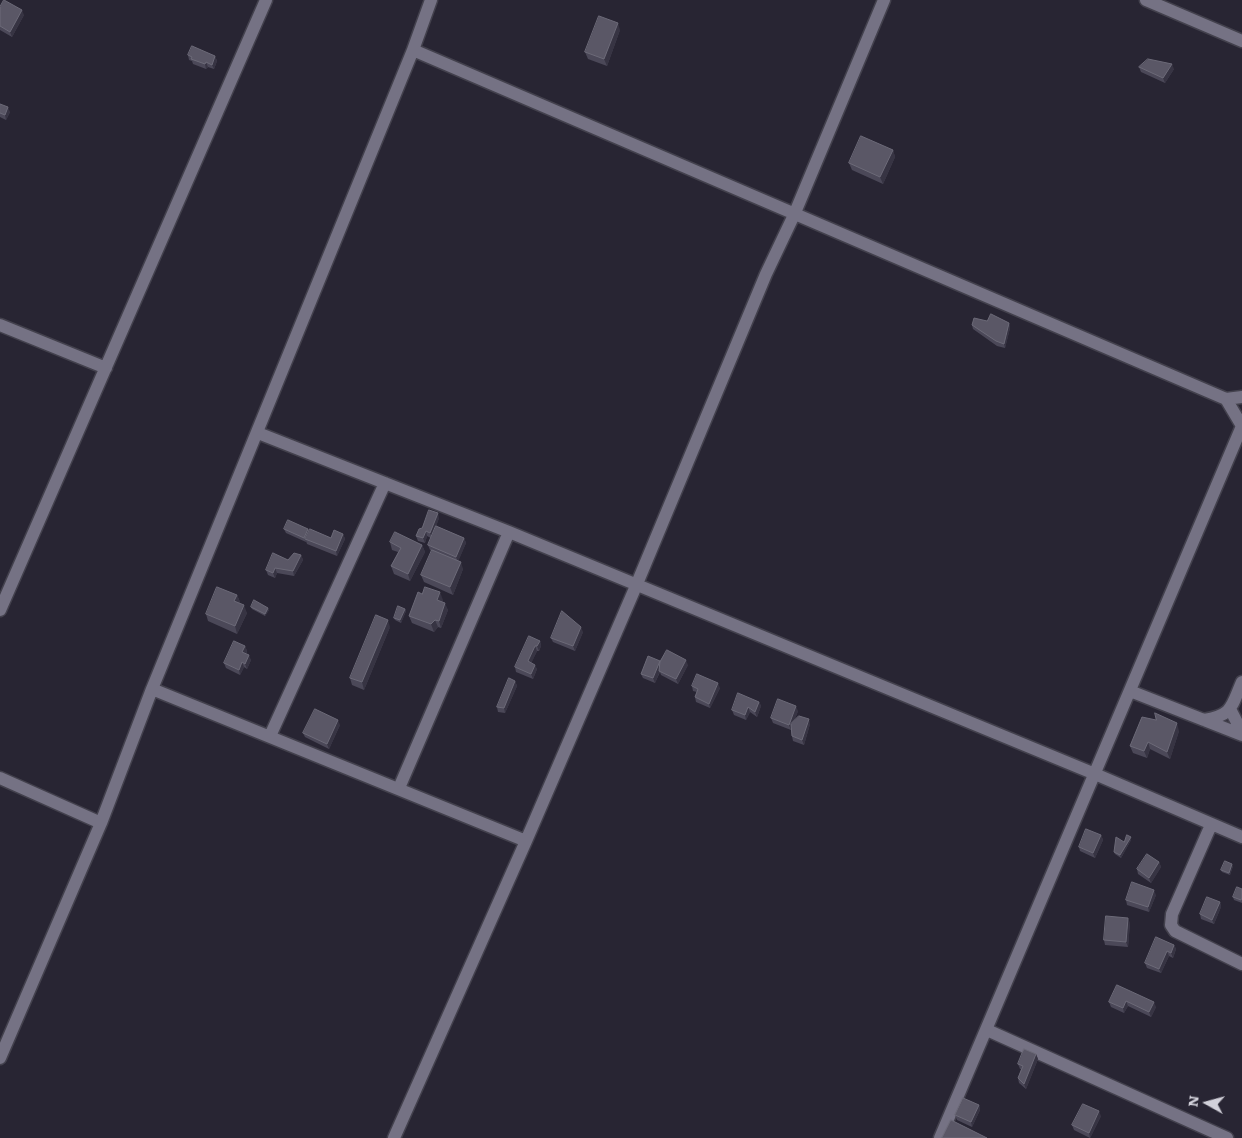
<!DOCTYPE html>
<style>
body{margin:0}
#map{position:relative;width:1242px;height:1138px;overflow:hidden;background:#282533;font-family:Literata,serif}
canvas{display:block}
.north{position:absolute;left:1182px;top:1078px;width:50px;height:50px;-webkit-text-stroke:4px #282533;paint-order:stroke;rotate:277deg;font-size:14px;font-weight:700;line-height:20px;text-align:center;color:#d2d1da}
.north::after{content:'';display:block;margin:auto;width:18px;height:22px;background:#d2d1da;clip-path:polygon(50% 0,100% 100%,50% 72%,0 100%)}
</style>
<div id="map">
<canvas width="1242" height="1138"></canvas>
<div class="north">N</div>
</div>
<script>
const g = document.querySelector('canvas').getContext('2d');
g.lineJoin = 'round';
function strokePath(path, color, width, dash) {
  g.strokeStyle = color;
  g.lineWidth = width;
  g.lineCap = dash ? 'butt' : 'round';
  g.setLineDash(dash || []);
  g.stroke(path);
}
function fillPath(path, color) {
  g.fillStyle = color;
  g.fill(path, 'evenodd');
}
const minor = new Path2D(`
 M1146 0 1242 41
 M413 50 1226 399 1242 397
 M0 325 106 368
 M1226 399 1242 426
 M258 433 509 532 1095 774 1242 837
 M0 610 266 0
 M152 689 526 841
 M1130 691 1242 735
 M1230 709 1242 732
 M1204 720C1233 715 1231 707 1242 682
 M270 736 385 483
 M0 778 101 823
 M399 788 509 532
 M1211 825 1172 914 1171 925 1175 931 1242 964
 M987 1030 1227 1138
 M0 1058 101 823 152 689 413 50 431 0
 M394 1138 526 841 636 586 766 274 794 215 884 0
 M940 1138 1242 426`);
strokePath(minor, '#43414d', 15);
strokePath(minor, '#757284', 12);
fillPath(new Path2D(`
 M0 7 24 15 12 37 0 30Z
 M620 30 607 66 588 59 585 52Z
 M188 55 215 56 217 61 214 69 208 67 206 69 193 64 192 61 189 60Z
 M1139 67 1174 69 1165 83 1141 72Z
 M0 104 10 112 6 120 0 117Z
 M893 150 895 157 883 184 852 170 849 163Z
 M987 321 1009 323 1010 328 1005 348 997 346 973 329 972 325Z
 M439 518 436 526 464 538 466 543 458 561 463 569 453 595 424 582 421 575 432 551 430 550 428 545 431 538 427 536 425 543 418 541 416 536 422 528Z
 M284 529H308L309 531 331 538 343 534 345 539 337 556 307 544 306 541V542L286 533Z
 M390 542 422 545 425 552 410 581 394 574 391 566 398 552 392 550Z
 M301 555 303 560 294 576 277 573 275 578 268 575 266 570 288 560Z
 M237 595 240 602 239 603 247 613 237 634 208 621 206 614Z
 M443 600 442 602 448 610 441 628 438 627 434 632 412 623 409 616Z
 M251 607 269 610 265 616 252 609Z
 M405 609 406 611 401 623 395 620 394 618Z
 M390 627 364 690 352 685 350 678Z
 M583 632 575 651 553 642 551 638Z
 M540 641 541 646 539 651H537L531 663 537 669 533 679 516 672 515 667Z
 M245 646 247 651 246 654 251 660 247 669 244 667 240 675 226 668 224 663Z
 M660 661 688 665 678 684 661 675 660 672 655 683 643 678 641 674Z
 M515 681 517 686 505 713 498 712 497 707Z
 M692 686 720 688 710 708 696 702 695 697 697 692 693 691Z
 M759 702 761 706 757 717 750 712 746 720 734 715 732 710Z
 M798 711 794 721 810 724 804 745 793 741 792 736 791 729V730L773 723 771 718Z
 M340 725 329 749 305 737 303 733Z
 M1179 731 1170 759 1150 749 1147 758 1133 753 1130 746Z
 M1101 835 1103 840 1095 858 1080 851 1079 847Z
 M1131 840 1121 858 1115 854 1114 852 1124 842Z
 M1159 862 1161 867 1151 883 1138 874 1137 869Z
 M1233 866 1230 875 1222 872 1221 870Z
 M1242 889V903L1234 900 1233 897Z
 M1156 895 1149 912 1127 905 1126 900Z
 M1220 902 1221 907 1214 924 1201 919 1200 914Z
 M1130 923 1128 947 1105 945 1104 940Z
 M1174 945 1176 949 1173 958 1169 956 1161 973 1147 968 1145 963Z
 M1117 985 1156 1007 1151 1017 1128 1006 1124 1013 1111 1007 1109 1002Z
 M1036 1054 1038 1059 1026 1089 1019 1083 1018 1078 1021 1069H1020L1018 1064Z
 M979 1105 980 1110 972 1127 957 1120 955 1115Z
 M1101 1116 1090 1138 1074 1130 1072 1125Z`), '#4b4858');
fillPath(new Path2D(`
 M22 10 24 15 12 37 10 32Z
 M618 23 620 30 607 66 604 59Z
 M215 56 217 61 214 69 212 65Z
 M206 62 208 67 206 69 205 64Z
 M1172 64 1174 69 1165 83 1163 78Z
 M8 107 10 112 6 120 5 115Z
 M893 150 895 157 883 184 880 177Z
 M1009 323 1010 328 1005 348 1004 344Z
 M438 513 439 518 432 538 430 533Z
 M308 529 310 534 305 539 306 542 304 538Z
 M426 531 427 536 425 543 423 538Z
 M343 534 345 539 337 556 336 551Z
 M464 538 466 543 458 562 456 557Z
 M422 545 425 552 410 581 408 574Z
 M301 555 303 560 294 576 293 571Z
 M461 562 463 569 453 595 450 587Z
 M275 568 277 573 275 578 273 573Z
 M440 592 443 600 440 607 437 600Z
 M237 595 240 602 237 609 234 601Z
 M445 603 448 610 441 628 439 621Z
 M244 605 247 613 237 634 235 626Z
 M268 608 269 610 265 616V614Z
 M405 609 406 611 401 623 400 620Z
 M388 620 390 627 364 690 362 682Z
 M435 620 438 627 434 632 431 624Z
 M581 627 583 632 575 651 573 646Z
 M540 641 541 646 539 651 537 646Z
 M245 646 247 651 244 657 242 652Z
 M535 646 537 651 530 666 528 661Z
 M249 655 251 660 247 669 245 664Z
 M686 660 688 665 678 684 676 679Z
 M660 661 662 666 655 683 653 678Z
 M242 662 244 667 240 675 239 670Z
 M535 665 537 669 533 679 531 674Z
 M515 681 517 686 505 713 504 708Z
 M718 683 720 688 710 708 709 704Z
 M759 702 761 706 757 717 755 712Z
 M796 706 798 711 791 730 789 725Z
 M748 707 750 712 746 720 745 715Z
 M809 719 810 724 804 745 802 740Z
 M338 720 340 725 329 749 327 744Z
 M1177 723 1179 731 1170 759 1167 752Z
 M1148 742 1150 749 1147 758 1144 751Z
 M1101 835 1103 840 1095 858 1093 853Z
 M1131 837V840L1121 858 1120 855Z
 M1159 862 1161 867 1151 883 1149 878Z
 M1232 864 1233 866 1230 875 1229 873Z
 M1154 890 1156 895 1149 912 1148 907Z
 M1220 902 1221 907 1214 924 1212 920Z
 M1128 918 1130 923 1128 947 1126 942Z
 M1174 945 1176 949 1173 958 1171 953Z
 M1167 951 1169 956 1161 973 1159 969Z
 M1126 1001 1128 1006 1124 1013 1123 1008Z
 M1154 1002 1156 1007 1151 1017 1149 1012Z
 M1036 1054 1038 1059 1026 1089 1024 1084Z
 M979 1105 980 1110 972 1127 971 1122Z
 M1099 1111 1101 1116 1090 1138 1089 1133Z`), '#373443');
const building = new Path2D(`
 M4 0 22 10 10 32 0 26V7Z
 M599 16 618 23 604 59 585 52Z
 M192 46 215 56 212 65 206 62 205 64 191 59 192 57 188 55Z
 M1148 59 1172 64 1163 78 1139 67Z
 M0 104 8 107 5 115 0 113Z
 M861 136 893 150 880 177 849 163Z
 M991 314 1009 323 1004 344 996 341 972 325 974 318 987 321Z
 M429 510 438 513 430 533 426 531 423 538 416 536 419 529 422 528Z
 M288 520 308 529 304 538 284 529Z
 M436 526 464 538 456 557 428 545Z
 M310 529 331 538 334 530 343 534 336 551 305 539Z
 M395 532 422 545 408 574 391 566 401 548 390 542Z
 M432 550 461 562 450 587 421 575Z
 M273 553 288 560 294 553 301 555 293 571 275 568 273 573 266 570Z
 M217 587 237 595 234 601 244 605 235 626 206 614Z
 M425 587 440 592 437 600 445 603 439 621 435 620 431 624 409 616 418 592 422 594Z
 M254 600 268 608 265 614 251 607Z
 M398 606 405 609 400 620 394 618Z
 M562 611 581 627 573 646 551 638Z
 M376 615 388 620 362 682 350 678Z
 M529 636 540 641 537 646H535L528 661 535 665 531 674 515 667Z
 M234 641 245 646 242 652 249 655 245 664 242 662 239 670 224 663Z
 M667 650 686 660 676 679 659 671 660 661 653 678 641 674 648 656 660 661Z
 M697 674 718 683 709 704 695 697 698 689 692 686Z
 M509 678 515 681 504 708 497 707Z
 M738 693 759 702 755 712 748 707 745 715 732 710Z
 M778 699 796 706 789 725 771 718Z
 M315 709 338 720 327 744 303 733Z
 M1155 713 1177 723 1167 752 1148 742 1144 751 1130 746 1142 717 1156 720Z
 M799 716 809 719 802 740 792 736 791 724Z
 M1086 829 1101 835 1093 853 1079 847Z
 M1127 835 1131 837 1120 855 1114 852 1116 837 1124 842Z
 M1147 854 1159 862 1149 878 1137 869Z
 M1225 861 1232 864 1229 873 1221 870Z
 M1132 882 1154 890 1148 907 1126 900Z
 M1237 887 1242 889V898L1241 900 1233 897Z
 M1207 897 1220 902 1212 920 1200 914Z
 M1106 916 1128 918 1126 942 1104 940Z
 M1156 937 1174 945 1171 953 1167 951 1159 969 1145 963Z
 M1117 985 1154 1002 1149 1012 1126 1001 1123 1008 1109 1002Z
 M1024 1049 1036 1054 1024 1084 1018 1078 1023 1066 1018 1064Z
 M963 1098 979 1105 971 1122 955 1115Z
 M1083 1104 1099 1111 1089 1133 1072 1125Z
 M951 1120 987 1138H942Z`);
fillPath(building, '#5a5766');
strokePath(building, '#6c6a78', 1);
</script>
